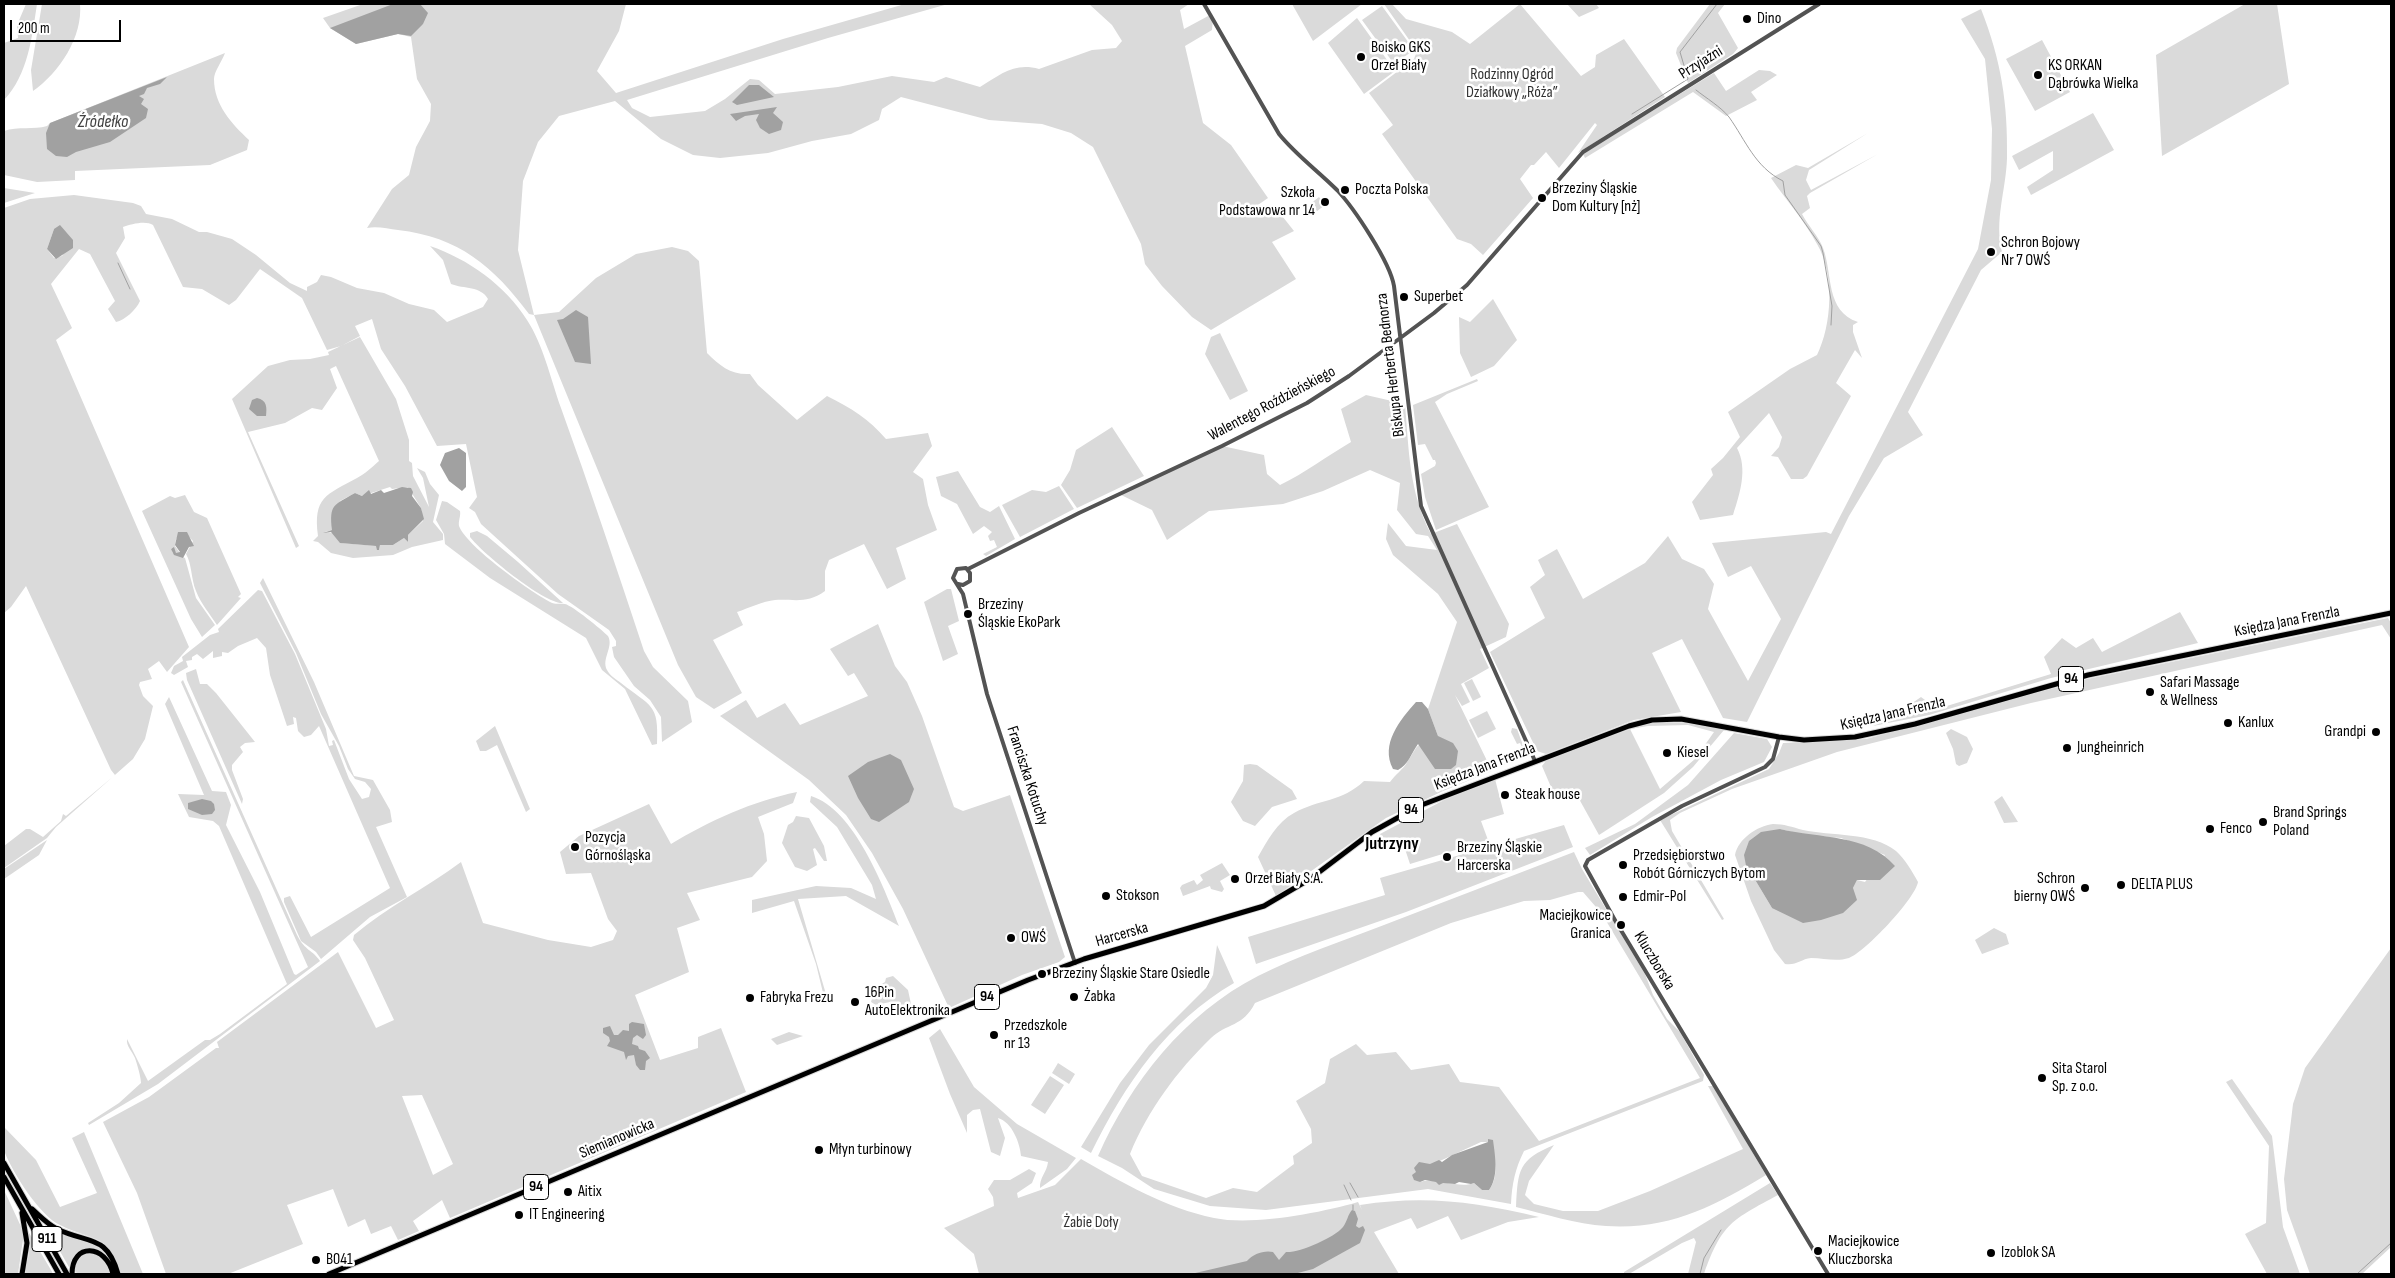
<!DOCTYPE html>
<meta charset="utf-8">
<style>
body{margin:0}
#map{position:relative;width:2395px;height:1278px;overflow:hidden;background:#fff;font-family:"Sofia Sans Condensed",sans-serif}
canvas{display:block}
.frame{position:absolute;inset:0;border:5px solid #000;pointer-events:none}
.scale{position:absolute;left:10px;top:20px;width:111px;height:22px;box-sizing:border-box;border:2px solid #000;border-top:0;padding-left:6px;font-size:15px;line-height:18px;white-space:nowrap;color:#000;-webkit-text-stroke:4px #fff;paint-order:stroke}
</style>
<div id="map">
<canvas width="2395" height="1278"></canvas>
<div class="frame"></div>
<div class="scale">200 m</div>
</div>
<script>
const g = document.querySelector('canvas').getContext('2d');
g.lineJoin = 'round';
function fillPath(path, color) {
  g.fillStyle = color;
  g.fill(path, 'evenodd');
}
function strokePath(path, color, width, dash) {
  g.strokeStyle = color;
  g.lineWidth = width;
  g.lineCap = dash ? 'butt' : 'round';
  g.setLineDash(dash || []);
  g.stroke(path);
}
function label(font, color, halo, rows, align = 'center') {
  g.font = font + ' "Sofia Sans Condensed",sans-serif';
  g.lineWidth = 5;
  g.setLineDash([]);
  g.textBaseline = 'middle';
  g.strokeStyle = halo;
  g.fillStyle = color;
  for (const [text, x, y, turn = 0] of rows) {
    g.save();
    g.translate(x, y);
    g.rotate((+turn || 0) * Math.PI / 180);
    g.textAlign = isNaN(turn) ? turn : align;
    if (halo) g.strokeText(text, 0, 0);
    g.fillText(text, 0, 0);
    g.restore();
  }
}
fillPath(new Path2D(`
 M26 4H37C32 37 28 75 4 100V43L18 38 17 25Z
 M42 4H80C83 37 59 73 33 91L31 70Z
 M363 4H626L619 31 597 71 616 93 783 39 905 4H948L828 38 627 100 632 108 650 117 705 111 725 99 750 79 759 80 775 94 838 87 892 76 934 82 946 77 980 87C1000 75 1014 62 1039 69L1092 50 1116 48 1122 41 1112 25 1089 4H1189L1180 10 1184 29 1210 15 1213 19 1212 30 1185 46 1203 123 1231 145 1268 198 1255 207 1260 216 1275 207 1294 231 1272 242 1296 279 1211 330 1192 317 1162 286 1145 264 1141 244 1093 147 1071 133 1042 124 989 120 901 97 882 109 879 120 851 134 812 141 768 153 720 158 693 155 661 139 615 101 559 116 538 142 523 181 518 250 534 315 559 312 596 278 636 254 672 247 688 251 699 261 707 353C720 366 731 375 750 374L758 385 797 420 827 396C851 408 869 419 886 439L928 433 932 446 913 472 923 479 928 505 937 530 896 548 906 579 887 589 864 544 829 560 825 571V591C807 604 796 599 775 600 763 601 749 608 737 612L743 625 713 640 742 693 714 709 696 697 678 665 534 315 529 314C493 266 459 237 398 230 388 229 378 226 367 228L392 189 409 175 416 147 430 121 431 104 417 79 411 37 398 34 356 44 330 28 323 18Z
 M1292 4H1362L1313 41Z
 M1384 4H1392L1406 19 1452 32 1470 44 1520 4 1581 76 1595 67 1596 55 1624 39 1665 97 1578 153 1597 125 1595 123 1559 168 1546 152 1534 165H1531L1520 179 1533 198 1483 255 1471 244 1457 239 1382 134 1393 125 1369 93 1414 59 1417 51Z
 M1567 4H1596L1599 8 1579 17Z
 M1710 4H1725L1718 13 1738 48 1733 54 1688 83 1676 53 1677 48Z
 M2245 4H2277L2289 84 2162 156 2156 55Z
 M1382 6 1414 50 1394 64 1362 20Z
 M1981 9C2001 60 2008 103 2007 158 2006 191 1994 220 2002 252L1981 270 1908 412 1923 435 1884 458 1849 516 1747 722 1723 718 1682 639 1652 653 1681 712 1634 720 1546 754 1537 751 1490 652 1545 618 1530 587 1545 575 1538 560 1557 549 1583 599 1645 563 1668 536 1682 559 1704 569 1714 584 1708 609 1748 681 1781 619 1751 566 1728 577 1712 543 1826 532 1831 534 1978 249 1991 180 1992 129 1985 59 1961 19Z
 M1357 18 1395 71 1364 94 1328 43Z
 M2042 40 2070 92 2035 111 2006 59Z
 M225 53C222 61 214 72 214 79 214 105 232 124 249 140L247 150 210 165 75 171V180L37 182 4 175V131C18 126 34 130 47 126L50 123Z
 M1759 70 1770 71 1777 75 1751 92 1757 100 1726 116 1693 92 1585 158 1583 154 1587 151 1714 73 1726 91Z
 M2093 113 2114 150 2031 195 2027 187 2053 170V151L2019 170 2012 156Z
 M1868 133 1809 170 1806 180 1811 190 1878 154 1810 193 1807 196 1810 208 1802 214C1808 226 1818 235 1823 248 1833 274 1825 311 1858 322L1853 325V332L1862 358 1855 350 1836 383 1851 396 1807 476 1803 479H1791L1778 457 1771 456 1779 447 1782 437 1769 413 1737 448C1748 469 1740 493 1733 515L1700 520 1692 502 1713 475 1711 469 1723 458 1740 437 1728 412 1790 369 1817 355C1832 325 1835 274 1817 244 1804 220 1786 200 1771 178L1796 165 1808 168Z
 M4 188 35 193 4 203Z
 M74 195 133 203 141 206 146 214 172 219 199 232H207L232 239 256 255 290 283 307 291V287L317 282 321 275 331 277 357 288 384 293 409 304 434 310 447 322 483 307 488 299C481 286 464 289 451 284L443 260 430 246C468 259 505 285 527 320 543 344 551 380 561 408 590 488 617 570 644 651L653 667 688 701 692 722 662 742 661 717 650 700 634 686 614 657 612 647 616 646V641L609 630 558 594 481 524 475 512 469 508 477 497 466 444 437 446 405 386 381 349 372 319 355 326 360 336 341 346 327 350 302 298 260 269 236 300 229 305 202 289 183 287 153 225C146 220 131 224 123 227L125 238 116 253 140 301C136 310 125 320 116 322L108 309 115 301 90 254 79 249 51 284 72 328 56 340 189 647 167 672 159 661 148 669 152 679 140 682 139 685 143 696 153 706 145 739 133 759 56 827 47 838 4 868V846L26 829H30L43 837 61 821 63 814 66 816 115 775 111 770 26 586 11 607 4 613V208L30 199ZM54 229 67 234 72 242 62 256 54 258 47 249Z
 M1319 197 1325 205 1312 215 1306 207Z
 M1493 299 1517 340 1494 366 1471 377 1460 353 1459 317 1470 322Z
 M1220 333 1248 391 1230 400 1205 354 1211 337Z
 M360 337 396 399 409 440V461L412 463 413 476 429 507 423 478 417 468 425 472 430 484 439 495 433 522 443 534V540L412 547 393 555 353 558 331 553 318 542 313 541 318 536C313 497 326 495 357 478 365 474 372 467 379 461L336 366 330 369 337 388 322 410 312 408 285 423 248 432 299 546 296 548 232 399 268 366 290 360 310 359 329 355 328 352ZM390 487 392 489 408 487 421 508 423 521 408 535V542L404 538 393 545H380L379 550 377 546 341 543 333 533 325 532 332 530 340 501 355 493 362 496Z
 M1477 379 1478 381 1447 394 1435 402 1489 507 1436 530 1425 497 1421 474 1435 466 1436 463 1435 460H1433L1425 444 1418 445 1413 405Z
 M1366 395 1405 404C1409 451 1409 492 1431 534L1457 524 1509 624 1506 637 1480 649 1489 668 1461 684 1470 702 1462 706 1455 695 1492 771 1443 791 1386 818 1276 896 1258 857C1267 841 1277 822 1294 813 1319 799 1342 802 1364 781L1390 782C1395 775 1404 768 1406 764 1420 743 1413 746 1438 736L1428 709 1457 622 1438 594 1393 555 1386 539 1388 523 1406 546 1437 550 1428 536 1416 534 1397 510 1400 483 1370 470 1323 491 1283 504 1209 511 1167 540 1152 510 1119 494 1222 446 1264 455 1267 474 1280 485C1305 473 1327 456 1351 442L1341 409Z
 M1112 427 1144 476 1077 508 1061 485 1070 470 1076 450Z
 M958 471 980 507 990 512 999 506 1015 539 986 556 983 554 997 547 994 540 990 541 988 536 992 532 984 526 973 534 957 504 941 496 936 477Z
 M1059 486 1074 509 1020 537 1002 505 1032 490 1046 492Z
 M185 495 194 512 207 518 241 594 238 597 241 598 217 625C210 614 201 604 196 591 191 579 192 564 186 554L193 541 185 533 176 539 175 546 180 553H176L171 548 173 553 185 558 196 598 215 625 202 637 191 619 142 511 170 496 175 498Z
 M442 501 447 502 460 511C461 516 458 521 459 526 467 547 530 591 550 602 556 605 559 603 565 604 573 606 601 629 608 636 614 647 601 659 607 670 610 676 616 679 621 683 651 707 659 703 657 744L652 745 625 689 602 670 586 638 490 578 445 544 444 534 436 520Z
 M477 531 487 536 518 562 563 603C546 605 482 553 470 537V533Z
 M263 578 314 682 354 776 373 780 390 810 392 822 376 827 407 897 370 917 321 959 316 952 301 941 284 902V898L290 896 311 937 390 888 319 726 311 735 304 737 298 731 296 718 293 717 294 724 287 726 270 675 266 648 257 638 238 646 228 653 222 652V656L213 658V651L203 659 197 654 192 657V660L186 661 188 667 174 675 171 673 174 666 183 661 182 657 210 635 219 632 218 629 258 590 262 591 295 654 326 729 329 746 333 745 332 741 334 740 349 779 362 799 369 797 371 789 365 782 355 779 348 769 339 746 321 714 296 653 260 583Z
 M947 589H951L959 621 948 626 958 654 943 661 924 602Z
 M2180 612 2198 643 2051 678 1929 715 1873 726 1892 717 1921 697 1937 709 2051 674 2044 657 2062 638 2076 648 2093 638 2102 652Z
 M2388 618 2391 623V639L2382 625 2031 703 1837 752 1732 789 1680 813 1670 820 1672 831 1724 919 1722 920 1660 820 1769 769 1779 753 1783 743 1866 739 2087 679Z
 M878 624 895 666 907 682 922 716 954 807 963 811 1010 795 1065 957 1059 962 1022 975 949 1008 903 909 872 853 846 815 809 780 720 716 746 700 757 718 785 703 800 725 868 696 854 673 848 676 830 649Z
 M196 669 200 684H207L216 693 255 742 245 743 240 747 243 752 232 765V770L243 799 242 804 187 680 186 673Z
 M1472 679 1481 697 1473 701 1464 683Z
 M183 680 297 935C305 951 313 950 320 961L158 1084 89 1125 88 1123 119 1103 141 1083C141 1077 137 1064 135 1058 132 1051 126 1046 127 1039L148 1081 205 1040H210L220 1034 287 984 219 826 213 821 189 817 178 794 204 795 165 704 169 697 212 791 226 792 231 805 226 825 260 892 294 974 296 975 308 967 181 682Z
 M1487 711 1496 729 1478 738 1469 720Z
 M1648 723H1689L1724 730 1693 767 1664 793 1599 835 1573 788 1554 794 1542 766 1548 758ZM1688 725 1714 732 1695 759 1660 789 1630 729 1648 726Z
 M495 726 530 809 526 812 497 745 486 751H480L476 741Z
 M1512 728 1517 729 1527 756 1499 767 1496 765V762L1500 760 1501 763 1515 758 1514 754 1520 750 1519 748 1522 747 1520 743 1517 744 1511 732Z
 M1951 729 1967 737 1973 749 1967 763 1959 766 1956 764 1953 749 1946 733Z
 M1734 733 1767 739 1772 747 1764 762 1721 780 1652 817 1590 855 1585 848 1635 824 1688 785Z
 M1250 764 1257 765 1292 790 1297 799 1272 807 1255 826 1243 821 1231 802 1243 781 1244 765Z
 M1495 779 1504 814 1481 821 1488 840 1410 864 1402 840 1386 845 1380 834 1444 800Z
 M797 792 793 803 758 817 764 834 767 861 752 877 687 893 700 920 677 928 689 972 635 995 660 1060 698 1048V1037L721 1028 746 1092 450 1218 442 1200 413 1221 419 1231 398 1240 391 1226 371 1234 365 1219 348 1227 333 1189 287 1205 303 1244 228 1274H166L137 1193 103 1122 149 1097 216 1048H219L217 1042 338 952 376 1028 394 1020 365 958 353 940 354 935C387 907 426 888 461 862L483 923 548 940 591 947 613 940 617 931 608 919 591 873 566 874 560 852 579 836 649 804 671 844C709 821 753 801 797 792ZM422 1095 453 1164 433 1175 402 1096Z
 M811 796C854 809 884 887 899 926L846 896 798 899 828 1001H825L816 964 794 901 752 913V900L816 886 851 888 876 899 872 885 837 827 810 802Z
 M2002 796 2018 822 2004 823 1994 802Z
 M796 816 809 818 824 846 827 861H824L815 848 813 849 817 865 807 871 795 867 782 843 788 825 793 822Z
 M1773 824C1784 824 1792 827 1803 830 1830 836 1873 832 1896 851 1905 859 1912 871 1918 882 1915 899 1865 952 1849 958 1836 962 1824 958 1811 958 1801 959 1796 966 1785 964L1774 950 1751 901 1735 855C1738 839 1757 826 1773 824ZM1780 829 1804 835 1841 838 1885 855 1865 882 1857 880 1853 888 1772 908 1751 873Z
 M1564 825 1573 847 1406 912 1256 964 1248 937 1385 895 1380 878Z
 M47 840 39 855 4 879V869Z
 M1574 852 1582 869 1645 974 1653 995 1667 1019 1680 1032 1704 1075 1703 1081 1524 1151C1515 1169 1512 1184 1511 1204L1428 1189 1266 1210 1210 1206 1154 1189 1122 1168 1098 1156C1131 1082 1184 1014 1258 976 1298 956 1342 941 1384 925 1447 901 1511 876 1574 852ZM1578 892H1583L1602 914 1700 1078 1539 1141 1499 1087 1460 1082 1449 1064 1411 1070 1396 1052 1367 1055 1356 1044 1330 1059 1325 1083 1296 1101 1311 1129 1312 1143 1293 1156 1294 1164 1257 1192 1233 1188 1206 1198 1142 1176 1130 1154C1148 1110 1177 1071 1211 1038 1227 1023 1243 1027 1255 1003L1451 923 1524 901 1550 900ZM1481 1142H1488C1495 1156 1500 1176 1489 1190H1482L1474 1183C1460 1189 1433 1177 1420 1182L1417 1180 1416 1172Z
 M1222 863 1230 875 1220 881 1224 889 1222 892 1211 889 1210 886 1183 896 1180 888 1182 885 1194 880 1197 885 1203 880 1200 875Z
 M1994 928 2006 934 2009 944 1982 954 1975 940Z
 M1217 945 1234 983C1167 1022 1125 1084 1091 1153L1081 1147 1120 1083 1149 1045 1206 988 1213 975Z
 M2391 948V1247L2362 1274H2310L2287 1210 2284 1179 2293 1104 2305 1068Z
 M893 976 908 990 911 1004 901 1013 897 1003 890 1002 876 1005 871 1002 875 988 885 982 886 978Z
 M940 1029 974 1087 1017 1124 1076 1158 1067 1169 1040 1188C1039 1178 1047 1172 1048 1162L1021 1156C1020 1143 1012 1122 998 1118L1005 1138 1000 1156 991 1152 980 1109 973 1110 967 1115V1133L950 1094 929 1038Z
 M789 1032 803 1036 777 1045 771 1039Z
 M1058 1063 1075 1074 1069 1084 1052 1073Z
 M1050 1076 1064 1085 1045 1114 1031 1105Z
 M2232 1079 2272 1136 2283 1227 2300 1274H2267L2245 1234 2266 1223 2269 1146 2226 1082Z
 M1708 1086H1713L1766 1175C1713 1207 1669 1230 1606 1226 1576 1224 1545 1214 1516 1207 1518 1170 1518 1160 1554 1145L1529 1181 1525 1195 1534 1204 1563 1211H1598L1650 1191 1743 1149Z
 M4 1127 36 1160 60 1207 97 1193 72 1138 84 1132 143 1274H121C108 1232 94 1242 60 1225 40 1216 13 1173 5 1153 2 1146 4 1134 4 1127Z
 M1081 1159C1123 1183 1166 1208 1214 1218 1252 1226 1320 1213 1358 1202L1362 1210 1360 1205C1426 1195 1475 1202 1539 1217L1508 1222 1461 1240 1448 1216 1417 1229 1411 1218 1374 1232 1399 1274H979L974 1254 944 1228 994 1206 993 1197 988 1189 994 1180H1010L1029 1169 1036 1173 1032 1183 1017 1193 1018 1198 1055 1185Z
 M7 1173 64 1274H62L5 1174Z
 M1770 1183 1778 1195C1732 1220 1722 1223 1704 1274H1688L1696 1242 1694 1238 1682 1243 1629 1274H1624V1272Z
 M4 1190 24 1233 18 1274H4Z
 M44 1223 95 1244 108 1252 113 1265 102 1252 90 1250 72 1261 70 1269Z
 M28 1231 51 1270 53 1274H24L29 1254Z
 M93 1253C104 1256 107 1264 112 1274H77L74 1268C78 1258 81 1254 93 1253Z`), '#dadada');
fillPath(new Path2D(`
 M393 4H420L428 13 423 24 411 36 398 34 356 44 330 28Z
 M167 77 160 84 147 88 144 94 139 96 144 99 141 104 148 109 146 118 110 142 76 152 67 157 56 156 47 149 46 133 50 123Z
 M749 85H759L774 97 737 105 732 102Z
 M777 107 773 113 783 122 781 130 769 134 760 128 756 120 759 114 745 116 736 121 730 114Z
 M60 225 73 240V248L56 259 47 249 54 229Z
 M576 310 588 317 591 364 575 362 557 320 563 319Z
 M257 398C267 400 267 407 266 416H257L249 409 252 400Z
 M459 448 466 453V487L462 491 449 481 440 465 445 453Z
 M402 487 411 488 413 492 412 496 421 508 424 519 408 535V542L404 538 393 545H380L379 550H377L376 546 340 543 331 532 323 533 332 530C329 504 334 505 355 493L362 496 369 490 371 494 381 490 384 493Z
 M178 532H187L194 546 189 547 183 558 174 555 171 549 174 547 176 553 180 552 175 545Z
 M1416 702H1422L1428 709 1438 736 1453 743 1458 751 1456 765 1451 769H1435L1418 744C1411 754 1408 765 1398 770L1393 769C1380 744 1400 720 1416 702Z
 M890 754 901 760 914 789 909 802 879 822 871 819 858 798 848 776 868 762Z
 M202 799 211 801 214 804 215 810 212 814 202 815 188 809V803Z
 M1780 829C1820 839 1866 833 1895 866L1880 880H1857L1853 888 1857 900 1843 913 1821 920 1803 923 1772 908 1751 873 1747 871 1744 855 1749 841 1761 832Z
 M632 1022 644 1024 646 1035 643 1039 637 1035 633 1038 632 1044 638 1046 639 1049 645 1051 650 1058 646 1061 645 1070H640L636 1065 634 1055 628 1056 626 1060 624 1052 607 1046 610 1041 609 1037 603 1033V1028L610 1026 614 1035H618L623 1030 629 1031V1024Z
 M1488 1139 1493 1140C1495 1155 1499 1177 1489 1190H1482L1474 1183 1471 1184 1459 1182 1455 1184 1443 1183 1439 1185 1436 1182 1425 1180 1420 1182 1414 1180 1412 1175 1416 1172 1414 1168 1419 1162 1430 1164 1439 1160 1442 1162 1452 1155 1488 1142Z
 M1352 1210 1355 1211 1358 1219 1356 1226 1359 1228 1363 1226 1365 1230 1360 1243 1313 1269 1294 1274H1191L1247 1261C1253 1254 1264 1250 1273 1252L1279 1260 1286 1252C1299 1253 1334 1238 1343 1227 1347 1222 1348 1214 1352 1210Z`), '#a1a1a1');
strokePath(new Path2D(`
 M1696 90C1706 98 1721 107 1729 117 1746 141 1755 167 1783 181L1785 195 1821 246 1823 253 1832 306 1831 325
 M1632 114 1688 79 1680 52 1717 4
 M118 263 130 289
 M1350 1183 1358 1197
 M1344 1185 1351 1200
 M1353 1210V1205
 M1700 1274 1704 1258 1721 1230
 M2357 1274 2391 1243`), '#a1a1a1', 1);
const major = new Path2D(`
 M4 1163 67 1274
 M4 1177 59 1274
 M32 1209C40 1216 47 1224 57 1229 88 1244 107 1234 118 1274
 M22 1274 27 1243 22 1213
 M72 1274C72 1242 106 1244 113 1274
 M329 1274 1028 980 1084 959 1264 906 1310 879 1372 832 1419 806 1629 726 1652 720 1681 719 1779 737 1804 740 1855 737 1915 724 2088 675 2391 613`);
strokePath(major, '#dbdbdb', 7);
strokePath(new Path2D(`
 M1204 4 1279 134C1296 155 1318 171 1337 190 1354 208 1390 262 1394 286L1421 506 1535 761
 M968 569 1079 513 1222 446 1307 403 1349 376 1434 313 1467 285 1583 152 1819 4
 M958 584 963 585 970 581V573L966 568 957 569 953 578 963 594 987 694 1075 963
 M1779 737 1773 759 1765 767 1682 806 1588 860 1585 866 1616 922 1828 1274`), '#535353', 4);
strokePath(major, '#000', 5);
for (const [x, y, r, color] of [
 [1747,19,5,"#000"],
 [1361,57,5,"#000"],
 [2038,75,5,"#000"],
 [1345,190,5,"#000"],
 [1542,198,5,"#000"],
 [1325,202,5,"#000"],
 [1991,252,5,"#000"],
 [1404,297,5,"#000"],
 [968,614,5,"#000"],
 [2150,692,5,"#000"],
 [2228,723,5,"#000"],
 [2376,732,5,"#000"],
 [2067,748,5,"#000"],
 [1667,753,5,"#000"],
 [1505,795,5,"#000"],
 [2263,822,5,"#000"],
 [2210,829,5,"#000"],
 [575,847,5,"#000"],
 [1447,857,5,"#000"],
 [1623,865,5,"#000"],
 [1235,879,5,"#000"],
 [2121,885,5,"#000"],
 [2085,888,5,"#000"],
 [1106,896,5,"#000"],
 [1623,897,5,"#000"],
 [1621,925,5,"#000"],
 [1011,938,5,"#000"],
 [1042,974,5,"#000"],
 [1074,997,5,"#000"],
 [750,998,5,"#000"],
 [855,1002,5,"#000"],
 [994,1035,5,"#000"],
 [2042,1078,5,"#000"],
 [819,1150,5,"#000"],
 [568,1192,5,"#000"],
 [519,1215,5,"#000"],
 [1818,1251,5,"#000"],
 [1991,1253,5,"#000"],
 [316,1260,5,"#000"]
]) {
  const dot = new Path2D();
  dot.arc(x, y, r, 0, 2 * Math.PI);
  g.fillStyle = color;
  g.fill(dot);
  strokePath(dot, '#fff', 2);
}
for (const [x, y, w] of [
 [2071,679,25],
 [1411,810,25],
 [987,997,25],
 [536,1187,25],
 [47,1239,30]
]) {
  const box = new Path2D();
  box.roundRect(x - w / 2, y - 12.5, w, 25, 4);
  g.fillStyle = '#fff';
  g.fill(box);
  strokePath(box, '#000', 1);
}
label('bold 15px', '#000', null, [
 ["94",2071,679],
 ["94",1411,810],
 ["94",987,997],
 ["94",536,1187],
 ["911",47,1239]
]);
label('16px', '#000', '#fff', [
 ["Dino",1757,19],
 ["Boisko GKS",1371,48],
 ["Orzeł Biały",1371,66],
 ["KS ORKAN",2048,66],
 ["Dąbrówka Wielka",2048,84],
 ["Brzeziny Śląskie",1552,189],
 ["Dom Kultury [nż]",1552,207],
 ["Poczta Polska",1355,190],
 ["Szkoła",1315,193,"right"],
 ["Podstawowa nr 14",1315,211,"right"],
 ["Schron Bojowy",2001,243],
 ["Nr 7 OWŚ",2001,261],
 ["Superbet",1414,297],
 ["Brzeziny",978,605],
 ["Śląskie EkoPark",978,623],
 ["Safari Massage",2160,683],
 ["& Wellness",2160,701],
 ["Kanlux",2238,723],
 ["Grandpi",2366,732,"right"],
 ["Jungheinrich",2077,748],
 ["Kiesel",1677,753],
 ["Steak house",1515,795],
 ["Brand Springs",2273,813],
 ["Poland",2273,831],
 ["Fenco",2220,829],
 ["Pozycja",585,838],
 ["Górnośląska",585,856],
 ["Brzeziny Śląskie",1457,848],
 ["Harcerska",1457,866],
 ["Przedsiębiorstwo",1633,856],
 ["Robót Górniczych Bytom",1633,874],
 ["Orzeł Biały S.A.",1245,879],
 ["Schron",2075,879,"right"],
 ["bierny OWŚ",2075,897,"right"],
 ["DELTA PLUS",2131,885],
 ["Stokson",1116,896],
 ["Edmir-Pol",1633,897],
 ["Maciejkowice",1611,916,"right"],
 ["Granica",1611,934,"right"],
 ["OWŚ",1021,938],
 ["Brzeziny Śląskie Stare Osiedle",1052,974],
 ["16Pin",865,993],
 ["AutoElektronika",865,1011],
 ["Żabka",1084,997],
 ["Fabryka Frezu",760,998],
 ["Przedszkole",1004,1026],
 ["nr 13",1004,1044],
 ["Sita Starol",2052,1069],
 ["Sp. z o.o.",2052,1087],
 ["Młyn turbinowy",829,1150],
 ["Aitix",578,1192],
 ["IT Engineering",529,1215],
 ["Maciejkowice",1828,1242],
 ["Kluczborska",1828,1260],
 ["Izoblok SA",2001,1253],
 ["B041",326,1260]
], 'left');
label('16px', '#000', '#fff', [
 ["Przyjaźni",1701,63,-32],
 ["Biskupa Herberta Bednorza",1391,365,-97],
 ["Walentego Roździeńskiego",1272,404,-28],
 ["Księdza Jana Frenzla",2287,622,-11],
 ["Księdza Jana Frenzla",1893,714,-13],
 ["Księdza Jana Frenzla",1485,767,-21],
 ["Franciszka Kotuchy",1027,776,72],
 ["Harcerska",1122,935,-16],
 ["Kluczborska",1654,961,59],
 ["Siemianowicka",617,1139,-23]
]);
label('16px', '#313131', '#fff', [
 ["Rodzinny Ogród",1512,75],
 ["Działkowy „Róża”",1512,93],
 ["Żabie Doły",1091,1223]
]);
label('italic 18px', '#424242', '#fff', [
 ["Źródełko",103,122]
]);
label('bold 18px', '#000', '#fff', [
 ["Jutrzyny",1392,844]
]);
</script>
